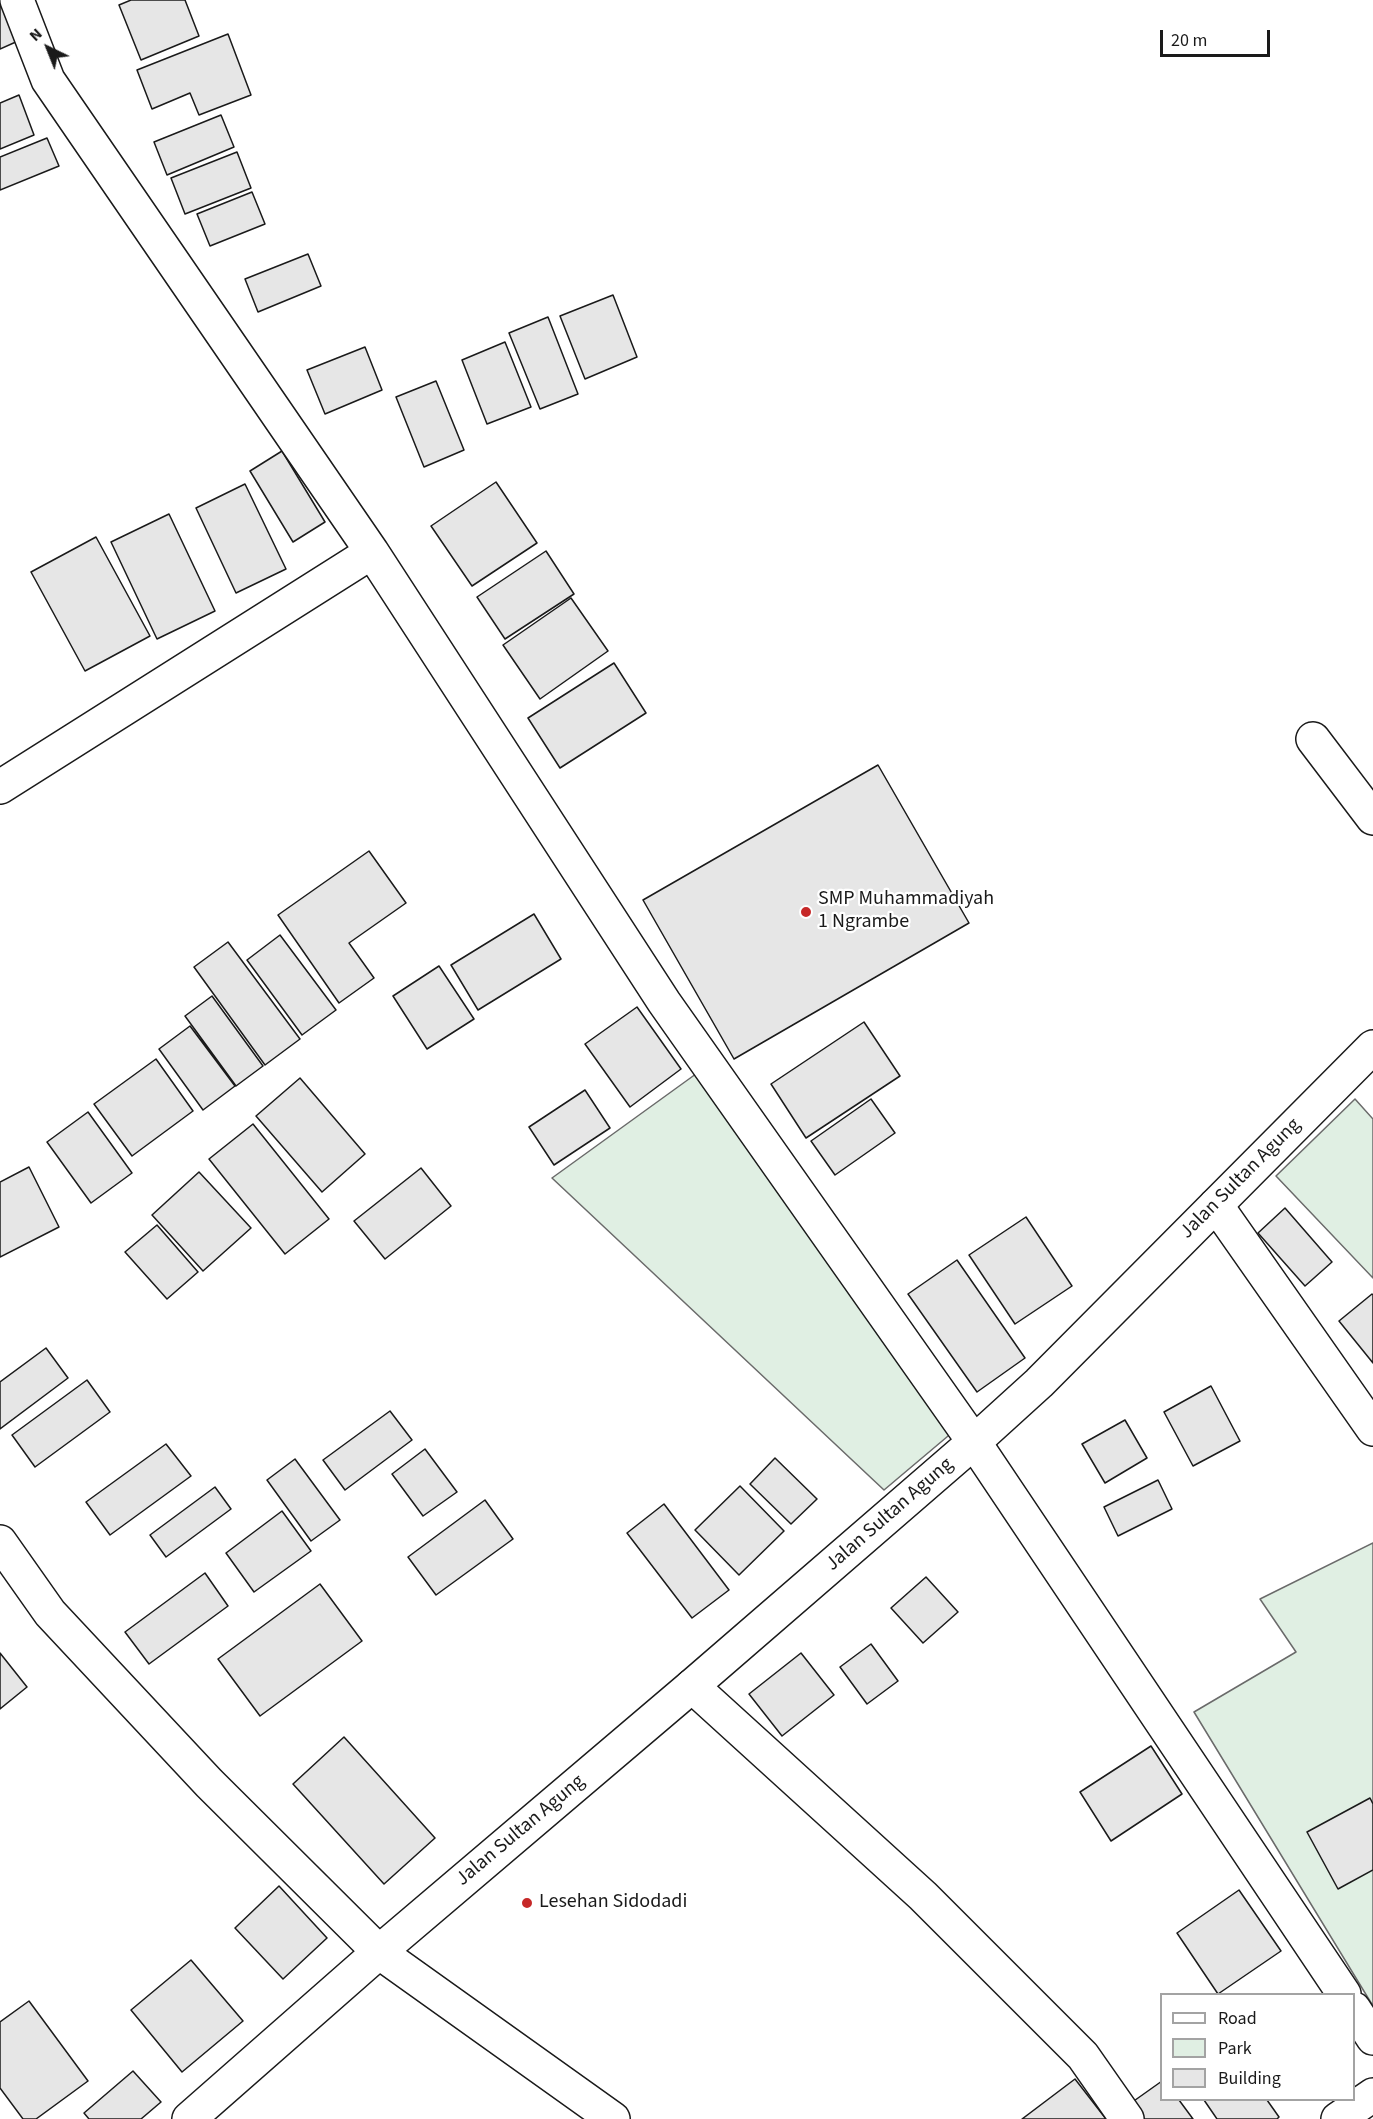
<!DOCTYPE html>
<style>
body{margin:0}
#map{position:relative;width:1373px;height:2119px;overflow:hidden;background:#fff;font-family:"Source Sans 3",sans-serif}
canvas{display:block}
.legend{position:absolute;left:1160px;top:1993px;width:195px;height:108px;box-sizing:border-box;background:#fff;border:2px solid #a3a3a3;margin:0;padding:8px 10px;list-style:none;font-size:18px;color:#1a1a1a}
.legend li{display:flex;align-items:center;gap:12px;height:30px}
.legend b{width:30px;border:2px solid #a3a3a3}
.north{position:absolute;left:18px;top:18px;width:60px;height:60px;-webkit-text-stroke:4px #fff;paint-order:stroke;rotate:317deg;font-size:16px;font-weight:700;line-height:24px;text-align:center;color:#1a1a1a}
.north::after{content:'';display:block;margin:auto;width:21px;height:27px;background:#1a1a1a;clip-path:polygon(50% 0,100% 100%,50% 72%,0 100%)}
.scale{position:absolute;left:1160px;top:30px;width:110px;height:27px;box-sizing:border-box;border:3px solid #1a1a1a;border-top:0;padding-left:8px;font-size:18px;line-height:21px;white-space:nowrap;color:#1a1a1a;-webkit-text-stroke:4px #fff;paint-order:stroke}
</style>
<div id="map">
<canvas width="1373" height="2119"></canvas>
<ul class="legend">
<li><b style="height:8px;background:#fff"></b>Road</li>
<li><b style="height:16px;background:#e0efe3"></b>Park</li>
<li><b style="height:16px;background:#e6e6e6"></b>Building</li>
</ul>
<div class="north">N</div>
<div class="scale">20 m</div>
</div>
<script>
const g = document.querySelector('canvas').getContext('2d');
g.lineJoin = 'round';
function fillPath(path, color) {
  g.fillStyle = color;
  g.fill(path, 'evenodd');
}
function strokePath(path, color, width, dash) {
  g.strokeStyle = color;
  g.lineWidth = width;
  g.lineCap = dash ? 'butt' : 'round';
  g.setLineDash(dash || []);
  g.stroke(path);
}
function label(font, color, halo, rows, align = 'center') {
  g.font = font + ' "Source Sans 3",sans-serif';
  g.lineWidth = 4.5;
  g.setLineDash([]);
  g.textBaseline = 'middle';
  g.strokeStyle = halo;
  g.fillStyle = color;
  for (const [text, x, y, turn = 0] of rows) {
    g.save();
    g.translate(x, y);
    g.rotate((+turn || 0) * Math.PI / 180);
    g.textAlign = isNaN(turn) ? turn : align;
    if (halo) g.strokeText(text, 0, 0);
    g.fillText(text, 0, 0);
    g.restore();
  }
}
const green = new Path2D(`
 M700 1071 954 1431 884 1490 552 1178Z
 M1355 1099 1373 1119V1278L1276 1176Z
 M1373 1543V2006L1194 1712 1296 1652 1260 1599Z`);
fillPath(green, '#e0efe3');
strokePath(green, '#6a6a6a', 1.5);
const building = new Path2D(`
 M131 0H185L199 36 141 60 119 5Z
 M3 6 18 41 0 49V7Z
 M228 34 251 95 199 115 190 93 152 109 137 70Z
 M19 95 34 135 0 149V103Z
 M221 115 234 147 167 175 154 142Z
 M47 138 59 166 0 190V157Z
 M237 152 251 188 185 214 171 178Z
 M252 192 265 224 210 246 197 214Z
 M308 254 321 286 258 312 245 279Z
 M613 295 637 357 585 379 560 316Z
 M548 317 578 394 540 409 509 333Z
 M505 342 531 407 487 424 462 360Z
 M365 347 382 390 325 414 307 370Z
 M436 381 464 450 424 467 396 397Z
 M282 451 325 522 293 542 250 471Z
 M496 482 537 543 472 586 431 526Z
 M245 484 286 569 236 593 196 508Z
 M169 514 215 611 157 639 111 542Z
 M96 537 150 636 85 671 31 572Z
 M546 551 574 594 505 639 477 597Z
 M571 598 608 651 540 699 503 645Z
 M614 663 646 713 560 768 528 718Z
 M878 765 969 923 734 1059 643 900Z
 M369 851 406 903 349 943 374 978 339 1003 278 915Z
 M534 914 561 959 478 1010 451 965Z
 M280 935 336 1010 302 1035 247 960Z
 M228 942 300 1039 265 1065 194 967Z
 M439 966 474 1019 427 1049 393 996Z
 M212 996 263 1066 236 1086 185 1016Z
 M637 1007 681 1069 630 1107 585 1044Z
 M864 1022 900 1076 806 1138 771 1084Z
 M190 1026 235 1086 203 1110 159 1049Z
 M156 1059 193 1111 132 1156 94 1104Z
 M300 1078 365 1154 322 1192 256 1116Z
 M585 1090 610 1128 554 1165 529 1127Z
 M871 1099 895 1133 835 1175 811 1141Z
 M88 1112 132 1173 91 1203 47 1142Z
 M253 1124 329 1219 285 1254 209 1159Z
 M29 1167 59 1227 0 1257V1182Z
 M421 1168 451 1206 385 1259 354 1221Z
 M199 1172 251 1228 203 1271 152 1215Z
 M1285 1208 1332 1262 1305 1286 1258 1233Z
 M1026 1217 1072 1286 1015 1324 969 1255Z
 M157 1225 198 1272 167 1299 125 1252Z
 M957 1260 1025 1358 977 1392 908 1294Z
 M1372 1294 1373 1295V1363L1339 1321Z
 M46 1348 68 1378 0 1429V1382Z
 M87 1380 110 1412 35 1467 12 1435Z
 M1211 1386 1240 1441 1193 1466 1164 1412Z
 M390 1411 412 1440 345 1490 323 1460Z
 M1125 1420 1147 1458 1105 1483 1082 1444Z
 M166 1444 191 1476 110 1535 86 1502Z
 M425 1449 457 1492 423 1516 392 1474Z
 M775 1458 817 1499 791 1524 750 1484Z
 M295 1459 340 1520 311 1541 267 1480Z
 M1158 1480 1172 1509 1118 1536 1104 1507Z
 M740 1486 784 1531 739 1575 695 1530Z
 M215 1487 231 1509 166 1557 150 1535Z
 M485 1500 513 1539 436 1595 408 1557Z
 M664 1504 729 1590 692 1618 627 1533Z
 M282 1511 311 1551 254 1592 226 1553Z
 M205 1573 228 1606 149 1664 125 1632Z
 M926 1577 958 1612 923 1643 891 1608Z
 M320 1584 362 1641 260 1716 218 1659Z
 M871 1644 898 1681 867 1704 840 1667Z
 M0 1653 27 1687 0 1709Z
 M801 1653 834 1695 782 1736 749 1694Z
 M344 1737 435 1838 384 1884 293 1784Z
 M1151 1746 1182 1794 1111 1841 1080 1792Z
 M1370 1798 1373 1804V1870L1338 1889 1307 1832Z
 M279 1886 327 1938 283 1979 235 1928Z
 M1239 1890 1281 1951 1218 1994 1177 1933Z
 M191 1960 243 2021 182 2072 131 2010Z
 M29 2001 88 2081 36 2119H23L0 2088V2022Z
 M133 2071 161 2102 141 2119H89L84 2113Z
 M1075 2079 1106 2119H1022Z
 M1162 2081V2100H1179L1193 2119H1142L1131 2103Z
 M1204 2100H1267L1279 2117 1277 2119H1217Z`);
fillPath(building, '#e6e6e6');
strokePath(building, '#1a1a1a', 1.5);
const minor = new Path2D(`
 M17 0 48 80 372 552 664 1002 974 1442 1344 1994
 M1313 739 1373 818
 M0 787 372 552
 M1216 1205 1373 1429
 M0 1542 50 1613 209 1783 379 1952 613 2119
 M692 1686 923 1896 1083 2056 1127 2119
 M1354 2009 1373 2038
 M1338 2119 1373 2095`);
const secondary = new Path2D(`
 M189 2119 379 1952 692 1686 974 1442 1039 1383 1373 1047`);
strokePath(minor, '#1a1a1a', 36);
strokePath(secondary, '#1a1a1a', 36);
strokePath(minor, '#fff', 33);
strokePath(secondary, '#fff', 33);
for (const [x, y, r, color] of [
 [806,912,6,"#c62828"],
 [527,1903,6,"#c62828"]
]) {
  const dot = new Path2D();
  dot.arc(x, y, r, 0, 2 * Math.PI);
  g.fillStyle = color;
  g.fill(dot);
  strokePath(dot, '#fff', 2);
}
label('20px', '#1a1a1a', '#fff', [
 ["SMP Muhammadiyah",818,900],
 ["1 Ngrambe",818,923],
 ["Lesehan Sidodadi",539,1903]
], 'left');
label('20px', '#1a1a1a', '#fff', [
 ["Jalan Sultan Agung",1241,1179,-45],
 ["Jalan Sultan Agung",890,1515,-41],
 ["Jalan Sultan Agung",521,1831,-40]
]);
</script>
